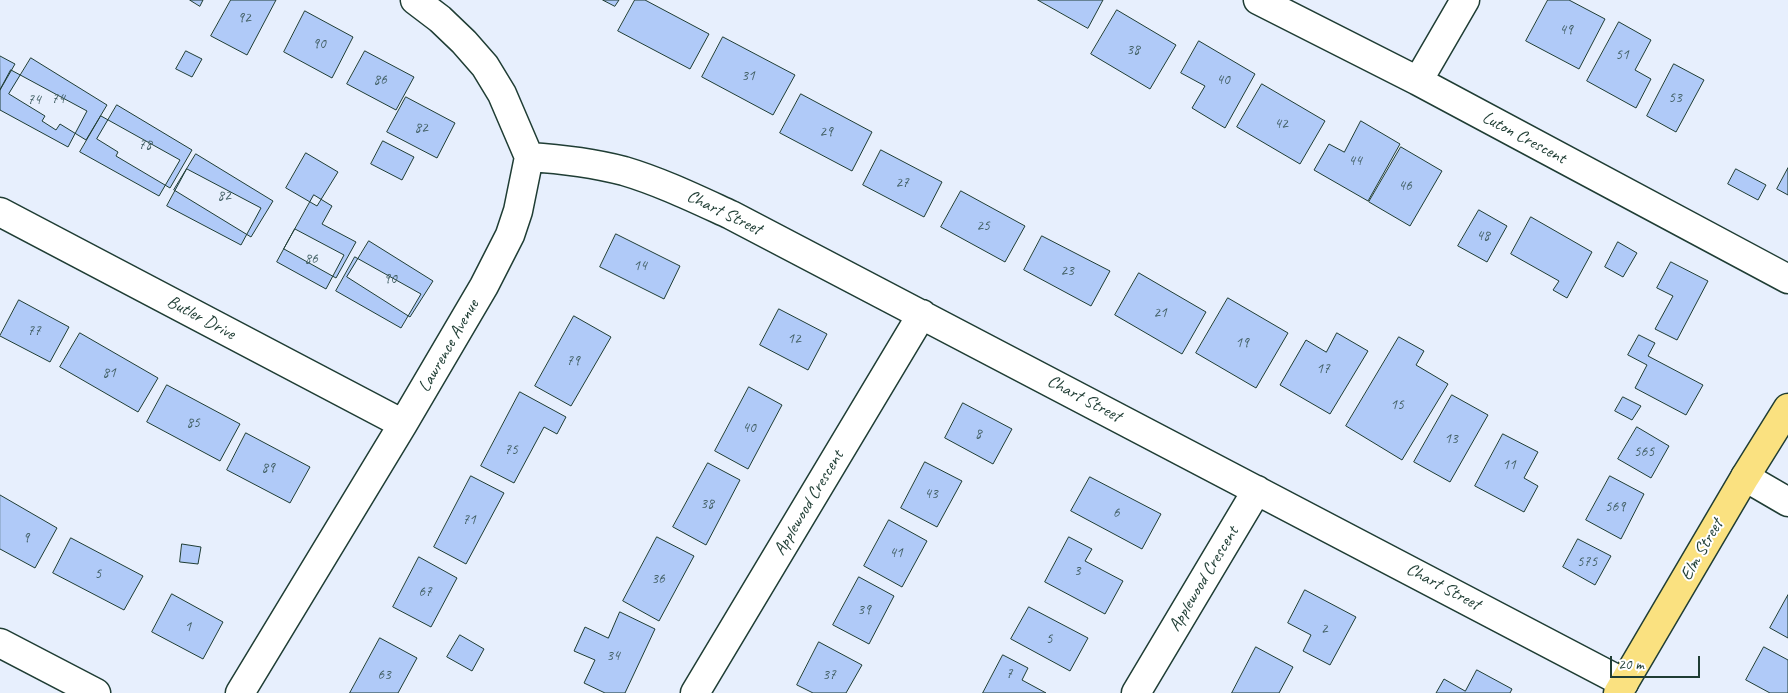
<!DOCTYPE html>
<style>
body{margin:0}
#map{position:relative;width:1788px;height:693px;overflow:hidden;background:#e7effd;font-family:Caveat,sans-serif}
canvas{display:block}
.scale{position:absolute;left:1610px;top:656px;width:90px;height:22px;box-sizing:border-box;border:2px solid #1f3d34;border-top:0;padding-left:6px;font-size:15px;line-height:18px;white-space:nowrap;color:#1f3d34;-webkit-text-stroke:4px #fff;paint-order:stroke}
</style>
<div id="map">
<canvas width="1788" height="693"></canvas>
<div class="scale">20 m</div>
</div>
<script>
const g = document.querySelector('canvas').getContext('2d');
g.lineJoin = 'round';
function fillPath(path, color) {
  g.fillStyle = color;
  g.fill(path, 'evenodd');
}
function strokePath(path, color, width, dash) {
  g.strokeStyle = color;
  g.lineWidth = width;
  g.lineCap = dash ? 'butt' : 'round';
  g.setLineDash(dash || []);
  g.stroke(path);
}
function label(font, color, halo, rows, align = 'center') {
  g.font = font + ' Caveat,sans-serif';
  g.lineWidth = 4;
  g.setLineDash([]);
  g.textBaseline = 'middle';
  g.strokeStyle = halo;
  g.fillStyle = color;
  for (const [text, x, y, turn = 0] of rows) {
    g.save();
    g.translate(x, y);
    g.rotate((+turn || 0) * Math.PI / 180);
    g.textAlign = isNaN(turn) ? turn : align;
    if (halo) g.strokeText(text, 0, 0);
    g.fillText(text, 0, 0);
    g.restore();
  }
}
const building = new Path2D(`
 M190 0H203L200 6Z
 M231 0H276L247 55 211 36Z
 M603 0H619L615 6Z
 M635 0H645L709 34 690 69 618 31Z
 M1038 0H1103L1088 28Z
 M1548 0H1569L1605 19 1579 69 1526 41Z
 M1117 10 1176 45 1150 89 1091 54Z
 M305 11 353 37 332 78 284 52Z
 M1619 22 1651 40 1635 70 1651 79 1636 108 1587 81Z
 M723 37 795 75 773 115 702 77Z
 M1199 41 1255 74 1225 128 1192 108 1205 86 1181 73Z
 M186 51 202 59 192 77 176 69Z
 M365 51 414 77 396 110 347 84Z
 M0 56 15 64 0 90Z
 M31 58 107 105 86 140 60 124 56 130 42 121 45 116 9 94Z
 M1674 64 1704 80 1676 132 1647 116Z
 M11 70 87 111 68 147 0 110V90Z
 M1262 84 1325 121 1300 164 1237 127Z
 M801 94 872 132 852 171 780 133Z
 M406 97 455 123 437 158 387 132Z
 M117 105 192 150 170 188 116 156 118 152 97 139Z
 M101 116 180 160 159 196 80 152Z
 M1361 121 1400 144 1368 201 1314 170 1329 144 1344 152Z
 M383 141 414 157 402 180 371 164Z
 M1401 147 1442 171 1410 226 1369 202Z
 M881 150 942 182 924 217 863 185Z
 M306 153 338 172 317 206 286 188Z
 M196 154 273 201 251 237 174 190Z
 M1788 168V195L1777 189Z
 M187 169 261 208 241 245 167 206Z
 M1736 169 1766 185 1758 200 1728 184Z
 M961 191 1025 226 1005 262 941 227Z
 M314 195 332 206 322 224 356 242 336 278 284 249Z
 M1479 210 1507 226 1487 262 1458 246Z
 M1531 217 1592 252 1567 298 1553 290 1559 281 1511 254Z
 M295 229 344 255 326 289 277 262Z
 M616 234 680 266 664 299 600 267Z
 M1042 236 1110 271 1091 306 1024 270Z
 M369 241 433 281 410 317 347 277Z
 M1618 242 1637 253 1623 277 1605 267Z
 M355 257 421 294 401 328 336 291Z
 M1671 262 1708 281 1677 340 1655 329 1673 296 1657 288Z
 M1139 273 1206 312 1182 354 1115 315Z
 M1228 298 1288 333 1256 388 1196 353Z
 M19 300 69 327 50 362 0 336Z
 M779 309 827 334 808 370 760 345Z
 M574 316 611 337 571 406 535 386Z
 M80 333 158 378 138 412 60 367Z
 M1337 333 1368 351 1330 414 1280 385 1306 340 1326 352Z
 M1639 335 1655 343 1648 356 1703 385 1686 415 1635 388 1647 365 1628 355Z
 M1399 337 1424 351 1416 365 1448 384 1402 460 1346 426Z
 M167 385 240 424 220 461 147 422Z
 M749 387 782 405 748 469 715 451Z
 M520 392 566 417 557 434 544 427 514 483 481 466Z
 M1452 395 1488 415 1450 482 1414 462Z
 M1623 397 1641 406 1632 420 1615 411Z
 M963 403 1012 429 993 464 945 438Z
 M1637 427 1669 446 1651 478 1618 459Z
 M246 433 310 467 290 503 227 470Z
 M1503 434 1538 452 1524 478 1538 486 1524 512 1475 486Z
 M925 462 962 481 937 527 901 508Z
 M708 463 740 480 706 545 673 527Z
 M471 476 504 493 466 564 434 547Z
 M1610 476 1644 494 1621 539 1586 520Z
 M1090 477 1161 514 1142 549 1071 511Z
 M0 495 57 528 35 568 0 549Z
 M889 520 927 541 902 587 864 566Z
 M657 537 694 556 659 621 623 601Z
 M1069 537 1092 549 1085 561 1123 581 1105 614 1045 582Z
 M71 538 143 576 124 610 53 573Z
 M1578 539 1611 556 1595 585 1563 567Z
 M182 544 201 547 198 564 180 562Z
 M419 557 457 578 431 627 393 607Z
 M859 577 894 596 869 644 833 625Z
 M1305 590 1356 617 1330 665 1303 651 1311 635 1288 623Z
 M172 594 223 622 203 659 152 632Z
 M1788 595V638L1770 628Z
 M1029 607 1088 638 1070 671 1011 639Z
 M620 612 655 629 625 693H605L584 683 595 660 574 651 585 627 608 638Z
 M460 635 484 649 472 671 447 657Z
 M380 638 417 658 398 693H350Z
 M819 642 862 665 846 693H813L797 685Z
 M1256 647 1293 667 1279 693H1232Z
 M1764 647 1788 660V693H1770L1746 680Z
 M1003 655 1028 668 1022 680 1046 693H983Z
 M1477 670 1512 689 1510 693H1436L1444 679 1465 691Z`);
fillPath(building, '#b0caf8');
strokePath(building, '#1f3d34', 1);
const minor = new Path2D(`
 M1258 0 1418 81 1788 279
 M1418 81 1465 0
 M529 157C561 159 593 163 624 171 661 182 696 199 731 215L1624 683
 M0 212 403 424
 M1745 477 1788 502
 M0 643 96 693
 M240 693 403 424 484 286 510 235 518 211 529 157 502 94 485 66 464 42 440 19 415 0
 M695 693 922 314
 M1136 693 1257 490`);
const major = new Path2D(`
 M1618 693 1745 477 1788 408`);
strokePath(minor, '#1f3d34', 31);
strokePath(major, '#1f3d34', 31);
strokePath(minor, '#fff', 28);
strokePath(major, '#fae180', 28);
label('15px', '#436065', null, [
 ["92",244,18],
 ["49",1566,30],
 ["90",319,44],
 ["38",1133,50],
 ["51",1622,55],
 ["31",748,76],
 ["86",380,80],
 ["40",1223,80],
 ["53",1675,98],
 ["74",58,99],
 ["74",34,100],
 ["42",1281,124],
 ["82",421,128],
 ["29",826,132],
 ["78",145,145],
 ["44",1355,161],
 ["27",902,183],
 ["46",1405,186],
 ["82",224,196],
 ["25",983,226],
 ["48",1483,236],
 ["86",311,259],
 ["14",640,266],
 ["23",1067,271],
 ["90",390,279],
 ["21",1160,313],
 ["77",34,331],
 ["12",794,339],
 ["19",1242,343],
 ["79",573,361],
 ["17",1323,369],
 ["81",109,373],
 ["15",1397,405],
 ["85",193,423],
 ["40",749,428],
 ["8",978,434],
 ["13",1451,439],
 ["75",511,450],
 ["565",1644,452],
 ["11",1509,465],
 ["89",268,468],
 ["43",931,494],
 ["38",707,504],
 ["569",1615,507],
 ["6",1116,513],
 ["71",469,520],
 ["9",26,538],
 ["41",896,553],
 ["575",1587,562],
 ["3",1077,571],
 ["5",98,574],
 ["36",658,579],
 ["67",425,592],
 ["39",864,610],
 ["1",188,627],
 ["2",1324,629],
 ["5",1049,639],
 ["34",613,656],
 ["7",1009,674],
 ["63",384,675],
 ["37",829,675]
]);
label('18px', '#1f3d34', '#fff', [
 ["Luton Crescent",1524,138,28],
 ["Chart Street",724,213,26],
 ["Butler Drive",201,318,28],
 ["Lawrence Avenue",449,346,-60],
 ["Chart Street",1084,399,28],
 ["Applewood Crescent",809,503,-59],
 ["Elm Street",1702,550,-60],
 ["Applewood Crescent",1204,579,-59],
 ["Chart Street",1443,587,28]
]);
</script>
